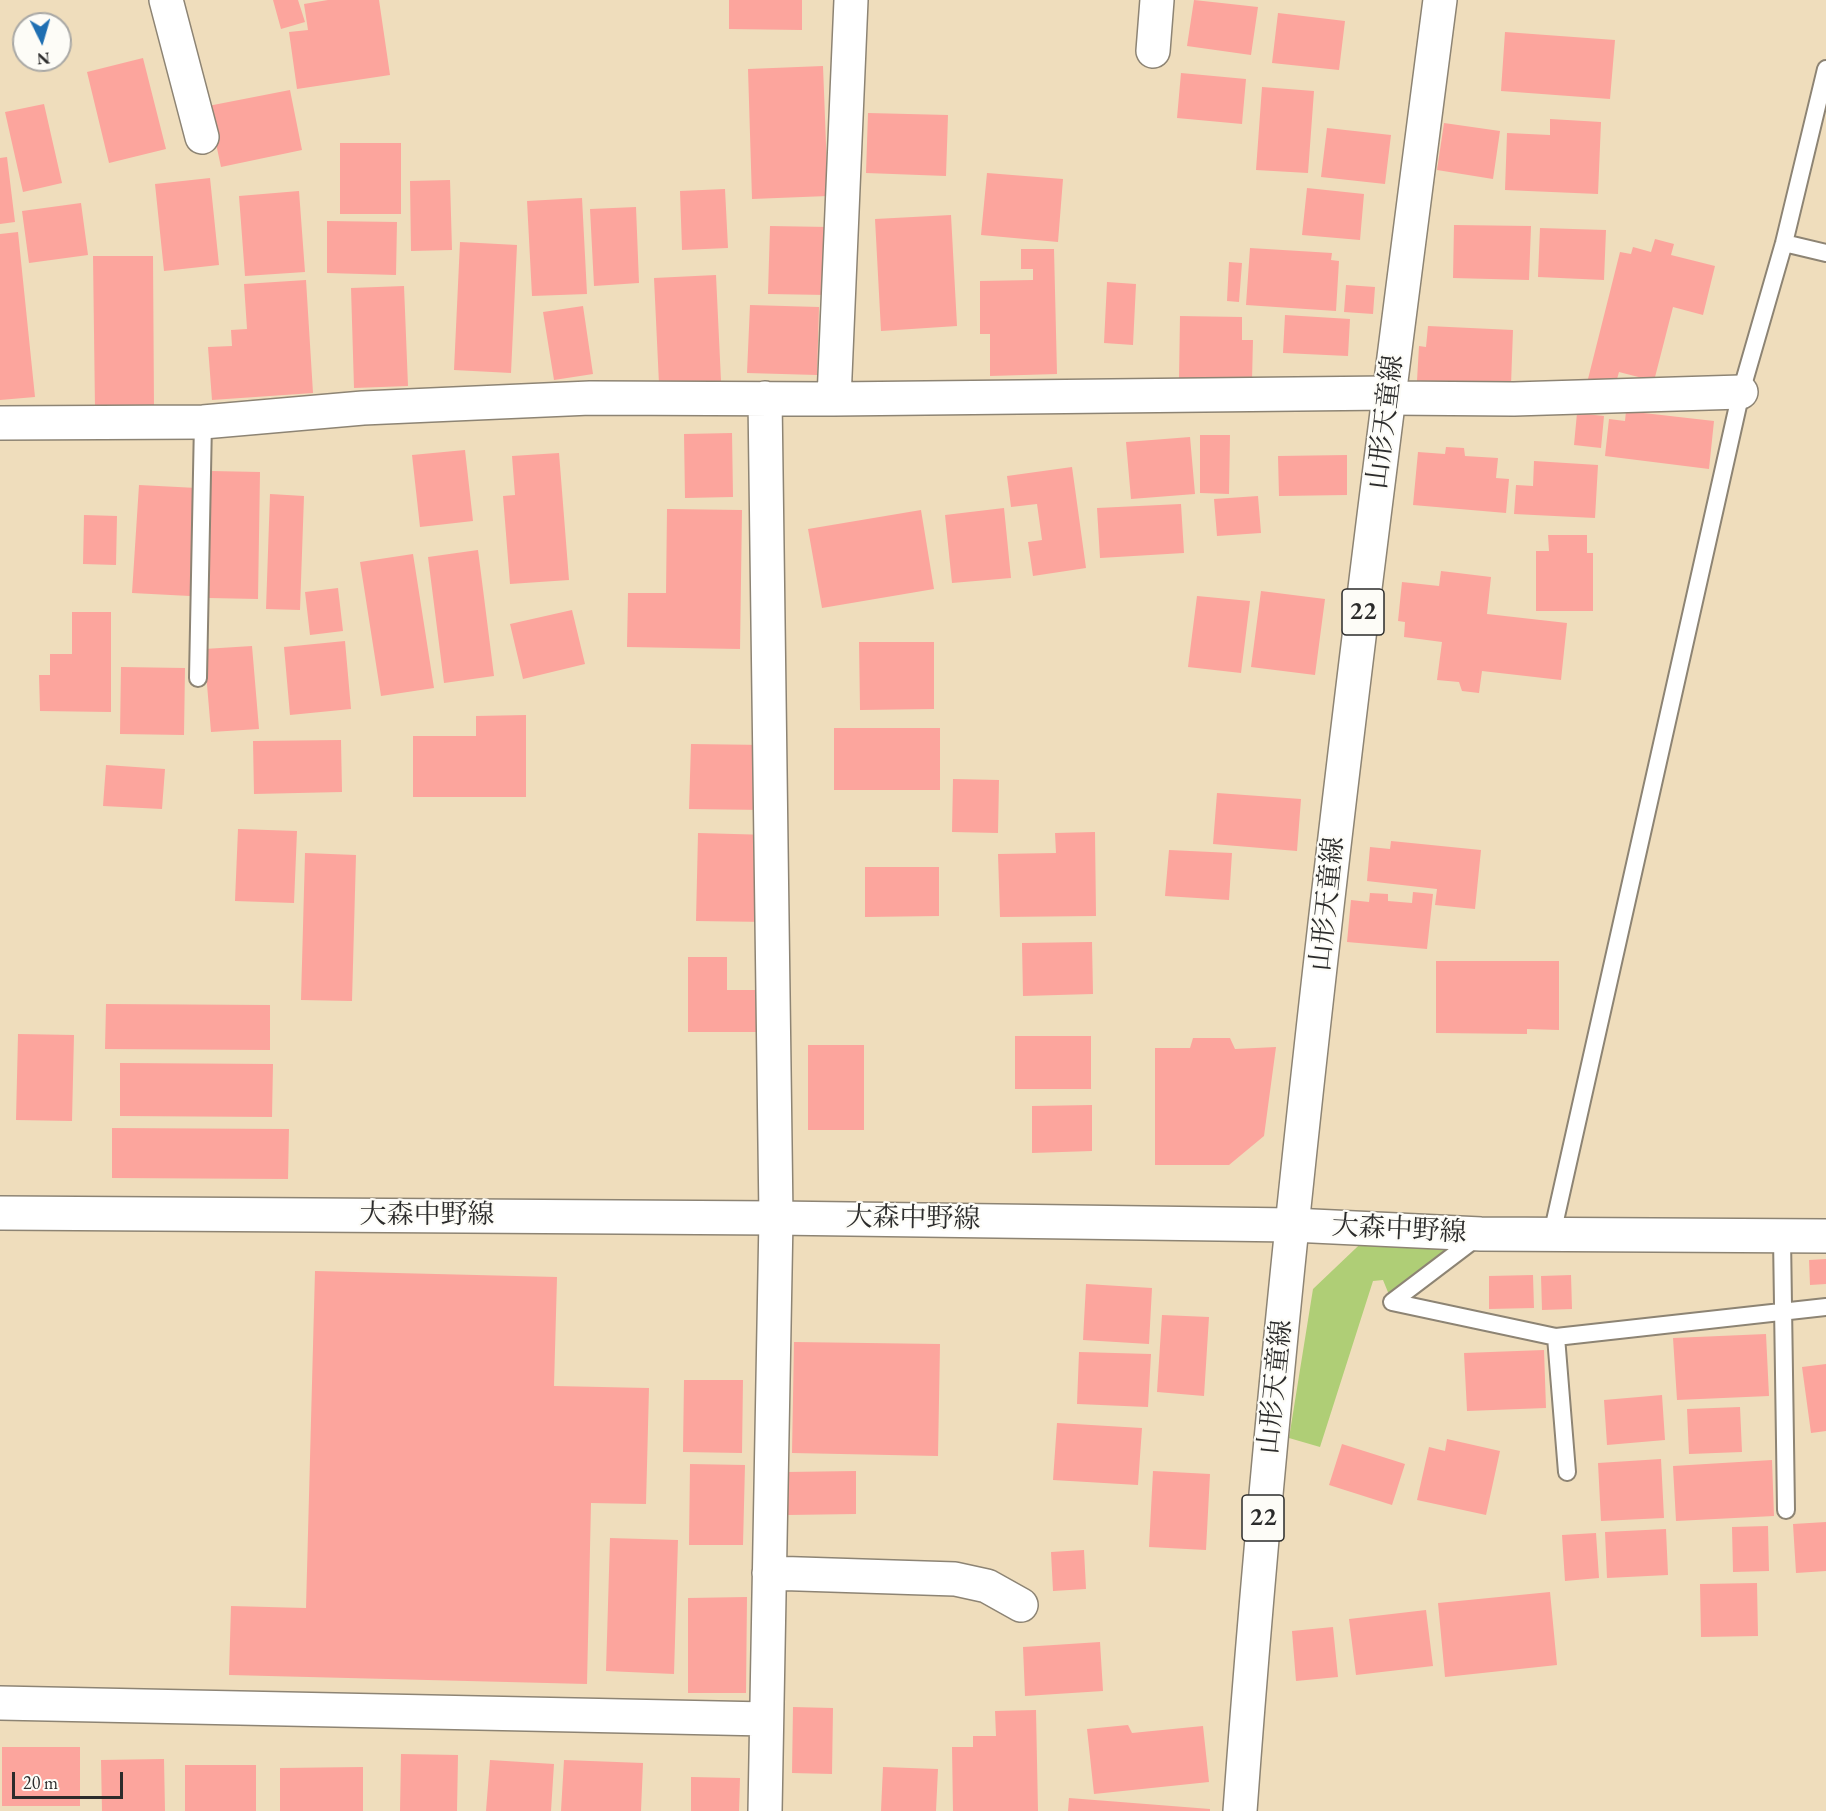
<!DOCTYPE html>
<meta charset="utf-8">
<style>
body{margin:0}
#map{position:relative;width:1826px;height:1811px;overflow:hidden;background:#efddbc;font-family:"EB Garamond",serif}
canvas{display:block}
.north{position:absolute;left:12px;top:12px;width:60px;height:60px;box-sizing:border-box;background:#fdfcf7;border:2px solid #a9a8a5;border-radius:50%;rotate:175deg;font-size:16px;font-weight:700;line-height:24px;text-align:center;color:#2b2b2b}
.north::after{content:'';display:block;margin:auto;width:21px;height:27px;background:#1f6fb2;clip-path:polygon(50% 0,100% 100%,50% 72%,0 100%)}
.scale{position:absolute;left:12px;top:1772px;width:111px;height:27px;box-sizing:border-box;border:3px solid #2b2b2b;border-top:0;padding-left:8px;font-size:18px;line-height:21px;white-space:nowrap;color:#2b2b2b;-webkit-text-stroke:4px #fdfcf7;paint-order:stroke}
</style>
<div id="map">
<canvas width="1826" height="1811"></canvas>
<div class="north">N</div>
<div class="scale">20 m</div>
</div>
<script>
const g = document.querySelector('canvas').getContext('2d');
g.lineJoin = 'round';
function fillPath(path, color) {
  g.fillStyle = color;
  g.fill(path, 'evenodd');
}
function strokePath(path, color, width, dash) {
  g.strokeStyle = color;
  g.lineWidth = width;
  g.lineCap = dash ? 'butt' : 'round';
  g.setLineDash(dash || []);
  g.stroke(path);
}
function label(font, color, halo, rows, align = 'center') {
  g.font = font + ' "EB Garamond","Noto Serif JP",serif';
  g.lineWidth = 4.5;
  g.setLineDash([]);
  g.textBaseline = 'middle';
  g.strokeStyle = halo;
  g.fillStyle = color;
  for (const [text, x, y, turn = 0] of rows) {
    g.save();
    g.translate(x, y);
    g.rotate((+turn || 0) * Math.PI / 180);
    g.textAlign = isNaN(turn) ? turn : align;
    if (halo) g.strokeText(text, 0, 0);
    g.fillText(text, 0, 0);
    g.restore();
  }
}
fillPath(new Path2D(`
 M1376 1229 1481 1234 1392 1302 1383 1280 1373 1281 1320 1447 1289 1438 1313 1289Z`), '#afce76');
fillPath(new Path2D(`
 M273 0H298L305 22 281 29Z
 M328 0H379L390 75 297 89 289 32 308 30 304 4Z
 M729 0H802V30L729 29Z
 M1194 0 1258 7 1251 55 1187 46Z
 M1278 13 1345 21 1339 70 1272 63Z
 M1505 32 1615 40 1610 99 1501 91Z
 M143 58 166 149 109 163 87 72Z
 M823 66 828 196 752 199 748 69Z
 M1181 73 1246 79 1242 124 1177 118Z
 M1262 87 1314 91 1308 173 1256 170Z
 M290 90 302 150 221 167 208 106Z
 M44 104 62 183 23 192 5 112Z
 M868 113 948 115 946 176 866 173Z
 M1550 119 1601 122 1598 194 1505 190 1507 133 1550 135Z
 M1444 123 1500 131 1493 179 1437 170Z
 M1327 128 1391 135 1385 184 1321 177Z
 M340 143H401V214H340Z
 M7 157 15 222 0 224V158Z
 M987 173 1063 179 1058 242 981 235Z
 M210 178 219 265 164 271 155 184Z
 M450 180 452 250 411 251 410 181Z
 M1307 188 1364 194 1360 240 1302 235Z
 M725 189 728 248 682 250 680 191Z
 M299 191 305 272 245 276 239 196Z
 M582 198 587 294 532 296 527 201Z
 M81 203 88 255 29 263 22 211Z
 M636 207 639 283 594 286 590 209Z
 M951 215 957 326 881 331 875 219Z
 M327 221 397 222 396 275 327 273Z
 M1454 225 1531 226 1529 280 1453 278Z
 M770 226 829 227 827 295 768 294Z
 M1540 228 1606 230 1604 280 1538 277Z
 M18 232 35 397 0 400V234Z
 M1655 239 1674 244 1671 255 1715 266 1703 315 1673 307 1654 381 1619 372 1615 386 1588 379 1620 252 1631 254 1633 247 1651 252Z
 M460 242 517 245 511 373 454 370Z
 M1250 248 1332 253 1331 260 1339 261 1336 311 1246 305Z
 M1021 249H1054L1057 374 990 376V334H980V281L1033 280V269H1021Z
 M93 256H153L154 408 95 409Z
 M1229 262 1242 263 1239 302 1227 301Z
 M716 275 721 381 659 384 654 278Z
 M306 280 313 393 212 400 208 347 232 346 231 330 247 329 244 284Z
 M1107 282 1136 284 1133 345 1104 343Z
 M1346 285 1375 287 1373 314 1344 312Z
 M404 286 408 386 354 388 351 288Z
 M750 305 819 307 817 375 747 373Z
 M583 306 593 374 554 380 543 312Z
 M1285 315 1350 319 1348 356 1283 353Z
 M1180 316 1242 317V340H1253L1252 380 1179 379Z
 M1428 326 1513 330 1511 385 1417 381 1419 346 1426 347Z
 M1626 411 1714 421 1709 469 1605 456 1609 419 1625 421Z
 M1577 413 1604 416 1601 448 1574 445Z
 M732 433 733 497 685 498 684 434Z
 M1200 435H1230L1229 494 1200 493Z
 M1190 437 1195 494 1131 499 1126 442Z
 M1446 447 1464 448 1465 456 1498 458 1496 478 1509 479 1506 513 1413 505 1418 452 1445 454Z
 M465 450 473 521 420 527 412 455Z
 M559 453 569 580 510 584 503 496 515 495 512 456Z
 M1347 455V495L1279 496 1278 456Z
 M1534 461 1598 465 1595 518 1514 514 1516 485 1533 486Z
 M1072 467 1086 568 1033 576 1028 542 1042 540 1037 504 1011 507 1007 476Z
 M211 471 260 472 258 599 209 598Z
 M139 485 197 488 190 596 132 593Z
 M270 494 304 496 300 610 266 609Z
 M1258 496 1261 533 1217 536 1214 499Z
 M1181 504 1184 553 1100 558 1097 508Z
 M1004 508 1011 578 952 583 945 515Z
 M667 509 742 510 740 649 627 647 628 593H666Z
 M921 510 934 589 822 608 808 529Z
 M84 515 117 516 116 565 83 564Z
 M1548 535H1587V553H1593V611H1536V551H1549Z
 M478 550 494 676 444 683 428 557Z
 M413 554 434 688 381 696 360 562Z
 M1441 571 1491 577 1487 614 1567 623 1561 680 1482 671 1479 693 1462 691 1459 682 1437 680 1442 642 1404 637 1405 622 1398 621 1402 582 1439 586Z
 M338 588 343 631 310 635 305 592Z
 M1261 591 1325 599 1315 675 1251 667Z
 M1197 596 1250 601 1241 673 1188 667Z
 M572 610 585 664 523 679 510 624Z
 M72 612H111V712L40 711 39 675H50V654H72Z
 M345 641 351 709 290 715 284 647Z
 M859 642H934V709L860 710Z
 M252 646 259 729 211 732 204 649Z
 M121 667 185 668 184 735 120 734Z
 M526 715V797H413V736H476V716Z
 M834 728H940V790H834Z
 M341 740 342 792 254 794 253 741Z
 M691 744 766 745 765 810 689 809Z
 M106 765 165 769 162 809 103 806Z
 M953 779 999 780 998 833 952 832Z
 M1217 793 1301 799 1297 851 1213 844Z
 M238 829 297 831 294 903 235 901Z
 M1095 832 1096 916 1000 917 998 854 1056 853 1055 833Z
 M698 833 770 835 768 922 696 921Z
 M1391 841 1481 850 1475 909 1435 905 1437 889 1367 881 1370 847 1390 849Z
 M1169 850 1232 853 1229 900 1165 896Z
 M305 853 356 855 352 1001 301 1000Z
 M865 867H939V916L865 917Z
 M1413 892 1433 894 1427 949 1347 942 1351 900 1369 902 1370 893 1388 894V901L1412 903Z
 M1092 942 1093 994 1023 996 1022 943Z
 M688 957H727V990H760V1032H688Z
 M1436 961H1559V1030L1527 1029V1034L1436 1033Z
 M106 1004 270 1005V1050L105 1049Z
 M18 1034 74 1035 72 1121 16 1120Z
 M1015 1036H1091V1089H1015Z
 M1193 1038H1230L1235 1049 1276 1047 1264 1136 1229 1165H1155V1048H1190Z
 M808 1045H864V1130H808Z
 M120 1063 273 1064 272 1117 120 1116Z
 M1092 1105V1151L1032 1153V1106Z
 M112 1128 289 1129 288 1179 112 1178Z
 M1826 1259V1284L1810 1285 1809 1260Z
 M315 1271 557 1277 554 1386 649 1388 646 1504 591 1503 587 1684 229 1675 231 1606 306 1608Z
 M1533 1275 1534 1308 1489 1309V1276Z
 M1571 1275 1572 1309 1542 1310 1541 1276Z
 M1086 1284 1152 1288 1149 1344 1083 1340Z
 M1162 1315 1209 1317 1204 1396 1157 1392Z
 M1766 1334 1769 1396 1677 1400 1673 1338Z
 M794 1342 940 1344 938 1456 792 1453Z
 M1544 1350 1546 1408 1467 1411 1464 1353Z
 M1079 1352 1151 1354 1148 1407 1077 1404Z
 M1826 1364V1431L1811 1433 1802 1367Z
 M684 1380H743L742 1453 683 1452Z
 M1662 1395 1665 1440 1607 1445 1604 1400Z
 M1740 1407 1742 1452 1689 1454 1687 1409Z
 M1057 1423 1142 1428 1138 1485 1053 1480Z
 M1447 1439 1500 1451 1486 1515 1417 1500 1429 1447 1445 1451Z
 M1342 1444 1405 1464 1392 1505 1329 1485Z
 M1661 1459 1664 1518 1601 1521 1598 1463Z
 M1772 1460 1774 1516 1676 1521 1673 1466Z
 M690 1464 745 1465 743 1545H689Z
 M856 1471V1514L788 1515 787 1472Z
 M1153 1471 1210 1474 1206 1550 1149 1547Z
 M1826 1522V1571L1796 1573 1793 1524Z
 M1768 1526 1769 1571 1733 1572 1732 1527Z
 M1666 1529 1668 1575 1607 1578 1605 1532Z
 M1596 1533 1599 1578 1565 1581 1562 1535Z
 M610 1538 678 1540 674 1674 606 1671Z
 M1084 1550 1086 1589 1053 1591 1051 1552Z
 M1757 1583 1758 1636 1701 1637 1700 1584Z
 M1550 1592 1557 1665 1445 1677 1438 1603Z
 M747 1597 746 1693H688V1598Z
 M1426 1610 1433 1666 1356 1675 1349 1619Z
 M1333 1627 1338 1677 1296 1681 1292 1631Z
 M1100 1642 1103 1691 1025 1696 1023 1647Z
 M793 1707 833 1708 832 1774 792 1773Z
 M1036 1710 1038 1811H953L952 1747H973V1736H996L995 1711Z
 M1128 1725 1132 1733 1203 1726 1209 1782 1094 1794 1087 1729Z
 M2 1747H80V1806H2Z
 M401 1754 458 1755 457 1811H400Z
 M164 1759 165 1811H102L101 1760Z
 M490 1760 554 1764 551 1811H486Z
 M564 1760 643 1763 641 1811H561Z
 M185 1765H256V1811H185Z
 M363 1767V1811H280V1768Z
 M883 1767 938 1769 936 1811H881Z
 M691 1777 740 1778 739 1811H691Z
 M1069 1798 1210 1809V1811H1068Z`), '#fca59d');
const lane = new Path2D(`
 M1784 243 1826 253
 M198 678 203 422
 M1552 1234 1741 392 1784 243 1826 69
 M1479 1236 1392 1302 1556 1337 1826 1307
 M1782 1237 1786 1510
 M1556 1337 1567 1472`);
const street = new Path2D(`
 M166 0 202 137
 M1153 51 1157 0
 M1389 398 1514 399 1741 392
 M834 399 851 0
 M0 423 203 422 363 408 590 398 834 399 1389 393
 M769 1573 955 1579 987 1586 1021 1605
 M0 1703 766 1719
 M765 1811 776 1218 765 398`);
const secondary = new Path2D(`
 M0 1213 776 1218 1292 1225 1481 1234 1826 1236`);
const primary = new Path2D(`
 M1240 1811C1284 1205 1362 602 1440 0`);
strokePath(lane, '#8d8474', 20);
strokePath(street, '#8d8474', 36);
strokePath(secondary, '#8d8474', 36);
strokePath(primary, '#8d8474', 36);
strokePath(lane, '#fff', 16);
strokePath(street, '#fff', 33);
strokePath(secondary, '#fff', 33);
strokePath(primary, '#fff', 33);
for (const [x, y, w] of [
 [1363,612,42],
 [1263,1518,42]
]) {
  const box = new Path2D();
  box.roundRect(x - w / 2, y - 23, w, 46, 4.5);
  g.fillStyle = '#fdfcf7';
  g.fill(box);
  strokePath(box, '#2b2b2b', 1.5);
}
label('bold 26px', '#2b2b2b', null, [
 ["22",1363,612],
 ["22",1263,1518]
]);
label('27px', '#2b2b2b', '#fdfcf7', [
 ["山形天童線",1386,422,-83],
 ["山形天童線",1328,904,-84],
 ["大森中野線",427,1216],
 ["大森中野線",913,1219,1],
 ["大森中野線",1399,1230,3],
 ["山形天童線",1276,1387,-84]
]);
</script>
